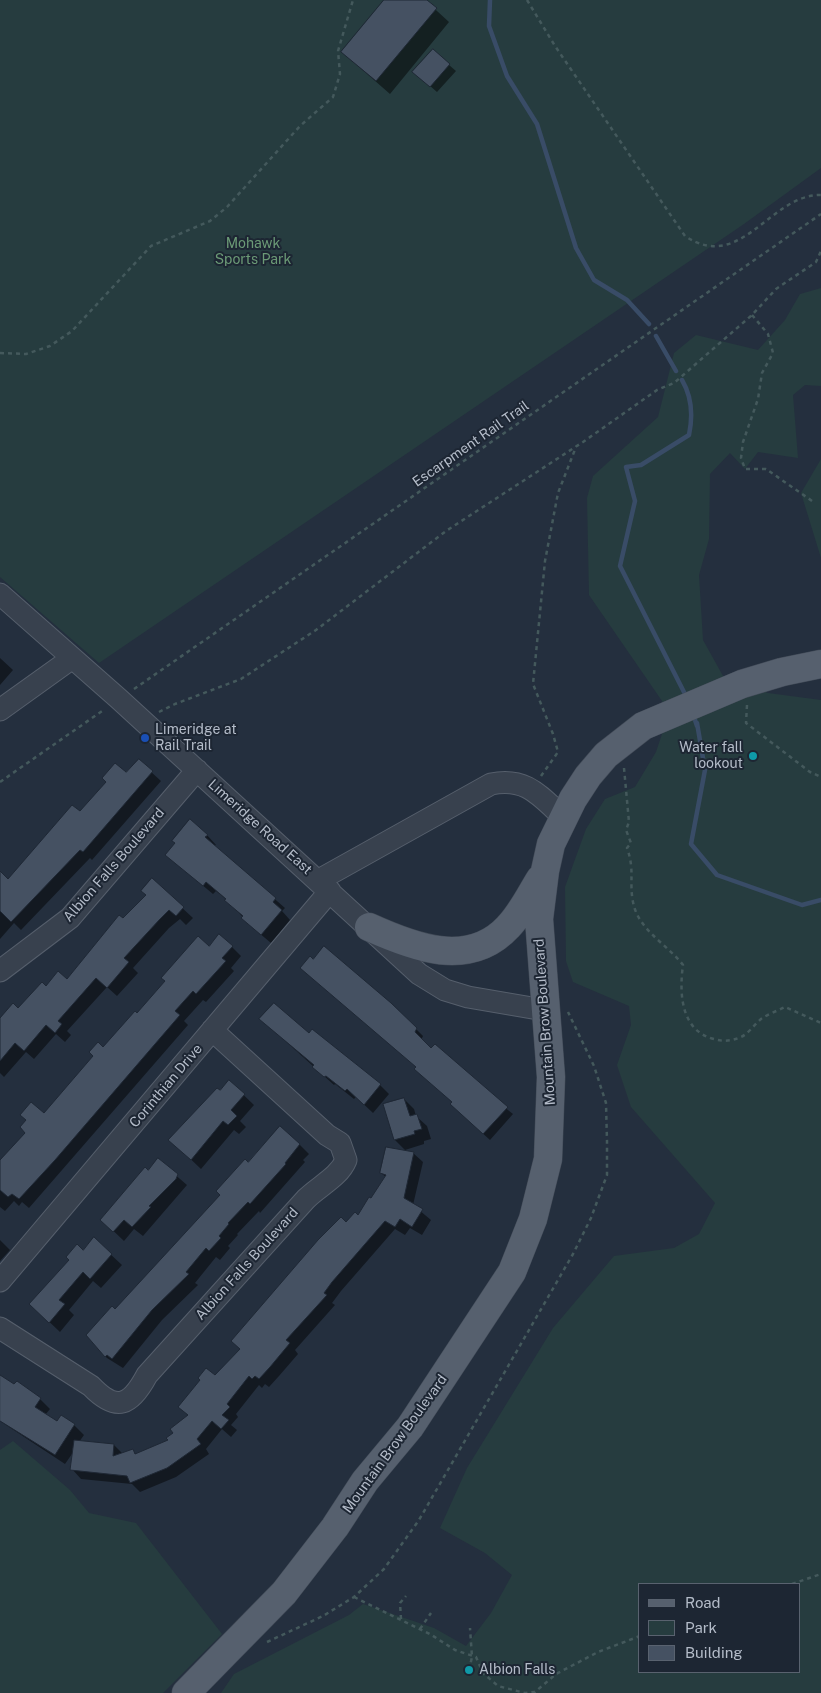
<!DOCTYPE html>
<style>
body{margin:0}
#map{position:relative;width:821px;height:1693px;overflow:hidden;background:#242f3e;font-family:"Public Sans",sans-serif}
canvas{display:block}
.legend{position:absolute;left:638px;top:1583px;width:162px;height:90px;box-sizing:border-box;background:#1d2633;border:1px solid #59626f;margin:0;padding:6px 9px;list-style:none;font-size:15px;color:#b4bcc9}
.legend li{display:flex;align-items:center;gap:10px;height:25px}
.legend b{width:25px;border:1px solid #59626f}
</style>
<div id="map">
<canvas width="821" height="1693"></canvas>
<ul class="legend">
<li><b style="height:6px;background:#56606e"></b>Road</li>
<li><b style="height:14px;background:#263c3f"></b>Park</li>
<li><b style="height:14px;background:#455162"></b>Building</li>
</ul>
</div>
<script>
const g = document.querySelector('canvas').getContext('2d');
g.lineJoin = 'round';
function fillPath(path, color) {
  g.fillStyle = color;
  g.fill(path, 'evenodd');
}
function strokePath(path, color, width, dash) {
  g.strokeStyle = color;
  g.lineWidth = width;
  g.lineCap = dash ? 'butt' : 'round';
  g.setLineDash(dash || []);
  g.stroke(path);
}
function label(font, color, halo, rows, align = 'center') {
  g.font = font + ' "Public Sans",sans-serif';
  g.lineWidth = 4;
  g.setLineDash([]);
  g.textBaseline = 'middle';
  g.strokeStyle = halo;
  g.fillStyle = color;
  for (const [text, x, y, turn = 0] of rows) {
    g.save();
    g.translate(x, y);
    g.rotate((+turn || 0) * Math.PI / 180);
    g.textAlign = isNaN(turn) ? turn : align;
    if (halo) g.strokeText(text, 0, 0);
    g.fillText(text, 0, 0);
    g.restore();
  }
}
fillPath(new Path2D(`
 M0 0H821V168L744 224 99 663 0 577Z
 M821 288V386L805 385 793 395 798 458 758 452 745 469 730 453 710 474 709 539 699 575 703 640 723 676 768 693 821 700V1693H221L234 1674 349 1615 363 1604 434 1628 466 1646 491 1613 512 1575 485 1553 440 1528 467 1468 553 1328 614 1256 674 1248 699 1234 715 1203 631 1107 617 1065 631 1025 629 1006 573 982 566 961 565 887 586 829 605 799 635 787 656 752 663 731 662 701 589 595 587 498 593 476 658 417 674 353 696 335 758 350 785 320 800 294ZM640 1584H800V1672H640Z
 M821 459V558L801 493Z
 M13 1441 70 1490 89 1513 136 1523 222 1634 163 1693H0V1450Z`), '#263c3f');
fillPath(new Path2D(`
 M386 0H425L449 22 390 94 342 52Z
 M449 65 456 71 437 92 421 78Z
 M0 658 13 670 0 685Z
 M139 761 161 781 92 860 90 858 21 930 14 923 0 939V882L8 880 80 813 127 774Z
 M207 835 216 845 214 846 285 908 282 911 290 920 271 943 252 927 227 900 216 891 213 894 166 855Z
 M152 880 193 918 186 925 180 919 169 928 133 968 138 973 117 996 107 987 67 1031 71 1035 65 1042 56 1034 34 1059 26 1052 4 1077 0 1073V1021L46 988 67 980 147 895Z
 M209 947H232L241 956 231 968 234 971 206 1002 203 1000 184 1021 188 1025 29 1208 22 1202 19 1206 14 1201 5 1211 0 1207V1162L103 1049Z
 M308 974 390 1003 423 1036 421 1040 432 1050 513 1114 490 1140 458 1111 453 1102 417 1067Z
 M261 1019 380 1085 389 1094 373 1113 356 1097 354 1099 335 1084 334 1085Z
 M229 1081 254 1105 240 1121 246 1127 239 1134 234 1130 201 1169 180 1149Z
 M404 1099 414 1109 416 1116 427 1126 431 1139 424 1141V1144L405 1150 395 1140 385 1105Z
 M299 1144 309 1154 303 1160 305 1162 260 1213 259 1211 237 1234 238 1235 228 1246 230 1248 220 1260 216 1257 195 1283 198 1285 162 1320 123 1368 107 1358 97 1348 116 1311 248 1164Z
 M413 1153 423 1162 413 1205 431 1220 422 1235 410 1228 405 1235 395 1229 341 1291 332 1303 335 1305 295 1350 298 1354 279 1376 269 1387 265 1384 262 1388 259 1385 236 1414 238 1417 231 1425 237 1430 231 1437 222 1429 206 1449 209 1454 176 1477 140 1492 132 1484 81 1479 72 1469 74 1451 65 1464 0 1421V1376L40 1399 50 1409 45 1415 57 1423 74 1425 84 1435 79 1442 114 1445 123 1454 132 1450 137 1455 170 1441 189 1416 180 1407 216 1377 346 1223 358 1216 372 1200 386 1177 381 1173Z
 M158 1160 187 1185 143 1236 134 1229 124 1241 102 1220Z
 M94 1239 122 1265 101 1288 93 1281 69 1310 74 1315 60 1332 41 1314 70 1260 83 1251Z
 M0 1240 10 1250 0 1261Z`), '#0007');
strokePath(new Path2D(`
 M490 0 489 26 507 76 537 124 576 248 594 280 627 300 649 324
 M656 336 676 371
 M682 380C692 397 693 416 689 435L641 465 626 467 635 501 620 566 687 698
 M693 714 697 726V723L705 770 691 844 717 875 802 905 821 900`), '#394c67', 4.5);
const building = new Path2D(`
 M384 0H427L437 8 376 81 341 52Z
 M433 49 450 64 430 87 412 72Z
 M139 759 153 771 83 852 80 850 11 922 0 911V871L8 879 72 805 80 811 106 782 102 778 115 763 126 772Z
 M190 819 208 835 205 837 276 898 273 902 282 910 261 935 241 918 243 916 224 900 226 899 206 882 203 886 165 855 175 843 172 841Z
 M152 878 184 907 176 916 169 910 160 919 124 958 129 962 107 988 96 978 58 1021 62 1024 55 1033 46 1025 24 1051 15 1043 0 1061V1018L13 1003 18 1008 42 982 46 986 58 971 67 979 119 915 123 918 146 895 141 891Z
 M219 934 233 946 222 958 226 961 196 994 193 991 175 1011 180 1015 55 1160 19 1199 12 1194 8 1197 0 1190V1160L25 1133 20 1127 26 1120 20 1115 31 1102 44 1113 93 1056 89 1052 98 1042 103 1047 135 1011 137 1013 165 981 161 978 198 936 209 946Z
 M324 946 391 1003 417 1028 415 1032 431 1048 435 1044 508 1107 483 1134 450 1104 452 1102 414 1069 416 1067 300 968 310 956 313 959Z
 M274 1003 309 1033 312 1029 381 1084 364 1105 347 1089 345 1091 326 1076 324 1077 312 1067 314 1065 259 1019Z
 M229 1080 245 1094 231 1110 237 1116 228 1125 223 1121 191 1160 168 1140 217 1088 220 1090Z
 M404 1098 410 1116 417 1114 422 1129 414 1131 415 1134 394 1140 383 1104Z
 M280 1126 300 1144 285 1163 286 1164 250 1204 248 1202 228 1223 229 1224 219 1236 221 1238 209 1251 206 1248 186 1272 189 1274 152 1310 112 1359 107 1355 105 1357 86 1335 112 1306 115 1309 220 1195 216 1191 245 1159 248 1162Z
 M386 1147 414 1152 404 1198 423 1209 412 1227 400 1219 395 1227 385 1221 332 1282 324 1293 327 1295 286 1340 290 1343 270 1367 259 1379 255 1376 252 1379 249 1376 227 1404 230 1407 222 1415 229 1420 221 1429 212 1421 197 1439 201 1444 167 1468 130 1483 127 1476 70 1470 74 1440 114 1444 113 1456 133 1449 135 1454 168 1440 166 1438 173 1433 170 1429 188 1415 178 1407 200 1380 198 1378 206 1368 215 1375 240 1349 231 1341 318 1240 341 1217 346 1222 355 1212 358 1215 369 1197 371 1198 386 1175 380 1173Z
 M158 1158 178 1174 176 1179 149 1206 151 1207 132 1227 124 1220 113 1232 100 1220 145 1167 148 1170Z
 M94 1237 112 1254 90 1279 83 1272 59 1300 65 1304 49 1323 29 1304 69 1260 66 1257 77 1244 83 1250Z
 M0 1375 14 1384 17 1381 41 1398 35 1407 57 1421 61 1415 75 1424 55 1455 0 1421Z`);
fillPath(building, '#455162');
strokePath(building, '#1f2835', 1);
const minor = new Path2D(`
 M0 594 119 699 419 974 445 990 468 997 544 1010
 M0 710 71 659
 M319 880 491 784C526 777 539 795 563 817
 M0 971 70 918 197 770
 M0 1281 330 891
 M0 1328 91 1386C117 1413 131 1405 147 1375L306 1199C319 1186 339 1177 346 1160L340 1143 327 1135 212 1030`);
const major = new Path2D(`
 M369 927C413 947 469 969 508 927 521 914 530 895 540 879
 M186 1693 284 1593 335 1527 365 1481 410 1427 512 1272 533 1219 548 1159 551 1077 539 919 545 871 551 844 573 799 588 776 606 755 643 726 742 684 782 672 821 664`);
strokePath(minor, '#565f6c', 23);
strokePath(major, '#414a57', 29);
strokePath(new Path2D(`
 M527 0 555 46 685 236C741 274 770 194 821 195
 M752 315 768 334 773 353 762 373 758 399 743 442 741 458 745 469H766L815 503
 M0 353 26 354 50 346 72 331 151 246 210 221 227 207 300 126 333 97 340 74 338 51 353 0
 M134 689 821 214
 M747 705 746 723 810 772 821 777
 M159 712 175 704 241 679 316 630 446 531 583 442 657 390 674 383 752 315 776 289 816 262 821 251
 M624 768 629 822 626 830 631 843 627 848C635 870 629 882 633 902 638 930 667 944 683 965 679 994 681 1031 714 1039 723 1042 732 1041 741 1037 748 1034 754 1025 761 1019 768 1014 777 1011 785 1007L821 1023
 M541 776 558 752 553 734 533 684 545 561 558 493 576 447
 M0 782 105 709
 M792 1584 821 1574
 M354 1597 430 1634 455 1650 476 1657 483 1673 498 1686 525 1693 535 1692 556 1674 598 1652 640 1636
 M401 1619 400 1603 406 1596
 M420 1629 431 1613
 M267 1642 323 1616 354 1597 384 1569 419 1520 573 1254 591 1218 607 1175V1141L606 1103 594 1066 568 1012
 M469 1670 472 1657 470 1628`), '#44595c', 2.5, [4, 4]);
strokePath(minor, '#38414e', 21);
strokePath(major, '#56606e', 28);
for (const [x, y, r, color] of [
 [145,738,5,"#1a4fb4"],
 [753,756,5,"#0f9aa8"],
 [469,1670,5,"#0f9aa8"]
]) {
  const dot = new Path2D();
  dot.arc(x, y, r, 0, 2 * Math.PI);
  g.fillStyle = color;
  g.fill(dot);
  strokePath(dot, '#1d2633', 2);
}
label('14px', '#6b9a76', '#1d2633', [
 ["Mohawk",253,244],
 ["Sports Park",253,260]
]);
label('14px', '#b4bcc9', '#1d2633', [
 ["Escarpment Rail Trail",471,444,-35],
 ["Limeridge Road East",260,827,42],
 ["Albion Falls Boulevard",114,865,-49],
 ["Mountain Brow Boulevard",545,1022,-94],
 ["Corinthian Drive",166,1086,-50],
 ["Albion Falls Boulevard",247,1264,-48],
 ["Mountain Brow Boulevard",395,1444,-54]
]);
label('14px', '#b4bcc9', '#1d2633', [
 ["Limeridge at",155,730],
 ["Rail Trail",155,746],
 ["Water fall",743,748,"right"],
 ["lookout",743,764,"right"],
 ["Albion Falls",479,1670]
], 'left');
</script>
